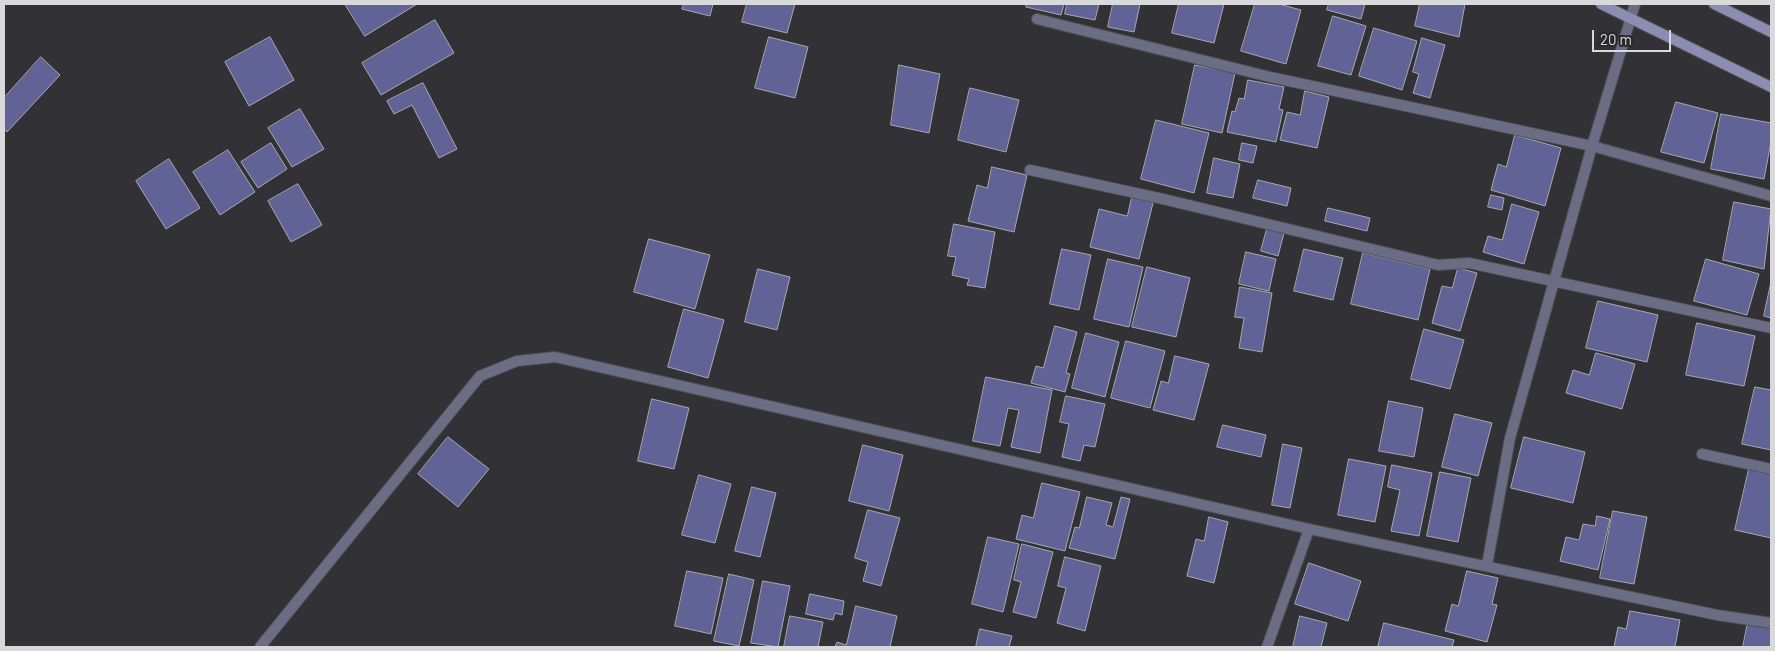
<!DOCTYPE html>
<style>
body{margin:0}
#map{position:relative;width:1775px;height:651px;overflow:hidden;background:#323236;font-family:Barlow,sans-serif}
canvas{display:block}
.frame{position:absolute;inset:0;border:5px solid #d9d9dc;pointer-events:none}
.scale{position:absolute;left:1592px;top:30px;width:79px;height:22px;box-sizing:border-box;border:2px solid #d9d9dc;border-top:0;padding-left:6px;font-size:15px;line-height:18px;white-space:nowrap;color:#d9d9dc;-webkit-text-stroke:4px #28282c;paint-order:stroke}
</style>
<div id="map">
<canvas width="1775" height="651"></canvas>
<div class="frame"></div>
<div class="scale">20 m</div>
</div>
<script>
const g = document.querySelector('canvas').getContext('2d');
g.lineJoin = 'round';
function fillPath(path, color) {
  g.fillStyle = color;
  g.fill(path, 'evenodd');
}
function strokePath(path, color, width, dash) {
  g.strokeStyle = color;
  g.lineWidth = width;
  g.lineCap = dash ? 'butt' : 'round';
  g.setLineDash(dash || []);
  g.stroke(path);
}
const building = new Path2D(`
 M345 4H417L365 36Z
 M684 4H713L710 16 682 9Z
 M747 4H795L787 33 742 22Z
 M1027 4H1064L1061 15 1026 7Z
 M1067 4H1099L1095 20 1065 14Z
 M1113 4H1140L1134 32 1108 27Z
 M1179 4H1224L1214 43 1172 33Z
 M1255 4H1279L1301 10 1286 64 1241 51Z
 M1329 4H1365L1361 19 1327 10Z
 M1420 4H1465L1459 37 1415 26Z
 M1333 16 1366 26 1351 75 1318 66Z
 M435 20 454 53 381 95 362 63Z
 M1374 28 1417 41 1402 90 1359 76Z
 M270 37 294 80 249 106 225 62Z
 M769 37 808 47 795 98 755 88Z
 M1422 38 1445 45 1430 98 1413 93 1419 74 1413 72Z
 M41 57 60 75 7 132 4 129V98Z
 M899 65 940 74 929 133 891 125Z
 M1195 65 1235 73 1222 133 1182 124Z
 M1248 80 1284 87 1279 109 1283 110 1276 142 1227 132 1232 111 1235 112 1239 98 1244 99Z
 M423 83 457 149 439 158 412 105 394 114 387 101Z
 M970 88 1019 100 1006 152 958 140Z
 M1305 91 1329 97 1317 148 1280 140 1287 112 1300 115Z
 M1676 102 1718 113 1704 163 1661 152Z
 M300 109 324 149 292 167 268 128Z
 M1721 114 1771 123V142L1764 179 1711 169Z
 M1156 120 1209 133 1194 193 1141 179Z
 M1515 135 1561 148 1545 206 1491 190 1498 164 1506 167Z
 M271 143 287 169 258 188 241 162Z
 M1242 143 1257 146 1253 163 1239 160Z
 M228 150 255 192 220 215 193 172Z
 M1214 158 1240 164 1233 198 1207 193Z
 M169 159 200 208 166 229 136 181Z
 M992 167 1027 175 1014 232 968 221 977 185 987 188Z
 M1258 180 1291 188 1287 206 1253 198Z
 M298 184 322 225 291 242 268 201Z
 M1133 193 1154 199 1139 259 1090 247 1099 209 1127 216Z
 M1491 195 1504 198 1502 210 1488 207Z
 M1734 202 1771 209 1764 269 1723 260Z
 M1512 204 1539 212 1524 264 1483 252 1488 236 1502 240Z
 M1328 208 1370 218 1367 231 1325 221Z
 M954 224 995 232 985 288 967 285 969 279 952 275 956 257 948 256Z
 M1267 229 1284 233 1278 256 1261 251Z
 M649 239 710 255 695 309 634 292Z
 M1062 249 1091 255 1079 310 1050 304Z
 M1304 249 1343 258 1333 300 1294 291Z
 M1246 252 1276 259 1269 291 1239 284Z
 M1363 253 1430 269 1418 320 1351 304Z
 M1108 259 1143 267 1129 327 1094 319Z
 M1706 259 1759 274 1747 315 1694 301Z
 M1147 267 1190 278 1176 337 1132 327Z
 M1458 268 1477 273 1460 331 1432 323 1442 286 1452 288Z
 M758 269 790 277 777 330 745 322Z
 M1771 282V318L1764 316Z
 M1240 287 1272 293 1262 352 1239 348 1244 318 1235 317Z
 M1598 301 1658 315 1647 362 1586 348Z
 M684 309 724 320 708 378 668 367Z
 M1697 323 1755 336 1744 386 1686 375Z
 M1055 326 1077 332 1066 373 1070 374 1065 392 1031 383 1036 366 1043 368Z
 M1424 329 1464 340 1450 389 1411 379Z
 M1086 333 1119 342 1105 397 1072 388Z
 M1126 341 1165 351 1150 408 1111 398Z
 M1596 353 1635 364 1622 409 1566 393 1573 370 1589 375Z
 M1175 356 1209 364 1194 420 1153 410 1161 381 1168 383Z
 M986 377 1052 390 1040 453 1011 447 1019 410 1008 408 1000 446 973 441Z
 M1755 387 1771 390V450L1742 444Z
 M1066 396 1105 404 1095 447 1084 445 1080 461 1062 457 1069 424 1060 422Z
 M652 399 689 408 674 469 638 461Z
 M1389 401 1423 408 1414 457 1379 451Z
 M1455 414 1492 423 1478 476 1442 467Z
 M1223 425 1266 435 1261 457 1217 447Z
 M448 437 489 469 458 507 418 474Z
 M1524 437 1585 452 1573 503 1511 488Z
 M1283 444 1302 448 1290 508 1272 505Z
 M863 445 903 455 889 511 849 501Z
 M1349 459 1386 466 1375 522 1338 515Z
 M1392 465 1432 473 1419 536 1391 531 1400 490 1388 487Z
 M1749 469 1771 474V538L1735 530Z
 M1440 472 1471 478 1458 542 1427 536Z
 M699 475 731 484 715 543 682 535Z
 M1042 483 1080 492 1065 551 1016 539 1022 515 1033 518Z
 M752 487 776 493 760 557 735 551Z
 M1087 497 1112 503 1106 525 1113 527 1121 497 1130 499 1115 559 1069 548 1075 527 1079 528Z
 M868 510 900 518 881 586 863 581 868 562 855 558Z
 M1613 511 1647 517 1634 584 1600 578Z
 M1597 516 1610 519 1598 570 1560 561 1566 537 1579 540 1583 524 1595 526Z
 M1209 517 1228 522 1214 583 1187 576 1196 539 1204 541Z
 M988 537 1019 544 1003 612 972 604Z
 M1022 544 1053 552 1036 618 1013 612 1021 582 1014 580Z
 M1065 557 1101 566 1085 631 1057 623 1066 588 1058 586Z
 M1309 563 1361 581 1348 621 1295 604Z
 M687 571 723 578 711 634 675 626Z
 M1467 571 1498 578 1492 604 1497 605 1487 642 1445 631 1452 604 1458 606Z
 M729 574 754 580 739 646 714 641Z
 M763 581 790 586 778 647 751 643Z
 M810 594 844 601 842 615 835 613 833 620 806 614Z
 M856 606 897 616 890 647H835L837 642 846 645Z
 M1630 611 1680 620 1675 647H1614L1618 627 1626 629Z
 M790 616 823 622 818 647H784Z
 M1300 616 1327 623 1321 647H1293Z
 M1748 622 1771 626V647H1743Z
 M1384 623 1454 640 1452 647H1378Z
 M980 629 1012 636 1009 647H976Z`);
fillPath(building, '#616295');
strokePath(building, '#a8a9ae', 1);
const street = new Path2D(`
 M1037 19 1270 77 1592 146 1771 196
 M1030 170 1163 199 1438 265 1469 263 1771 328
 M1702 454 1771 469
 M1487 565 1510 438 1592 146 1635 4
 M260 647 480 376 517 361 555 357 1309 529 1717 615 1771 623
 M1267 647 1309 529`);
const secondary = new Path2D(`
 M1601 4 1771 87
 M1714 4 1771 32`);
strokePath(street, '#505054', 12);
strokePath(secondary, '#505054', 12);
strokePath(street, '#6b6d84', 10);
strokePath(secondary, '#8b8db2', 10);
</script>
